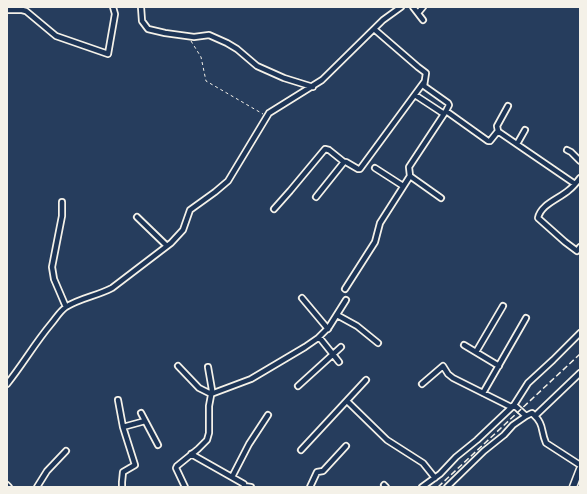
<!DOCTYPE html>
<style>
body{margin:0}
#map{position:relative;width:587px;height:494px;overflow:hidden;background:#263d5d;font-family:"Shantell Sans",sans-serif}
canvas{display:block}
.frame{position:absolute;inset:0;border:8px solid #f4f1e8;pointer-events:none}
</style>
<div id="map">
<canvas width="587" height="494"></canvas>
<div class="frame"></div>
</div>
<script>
const g = document.querySelector('canvas').getContext('2d');
g.lineJoin = 'round';
function strokePath(path, color, width, dash) {
  g.strokeStyle = color;
  g.lineWidth = width;
  g.lineCap = dash ? 'butt' : 'round';
  g.setLineDash(dash || []);
  g.stroke(path);
}
const street = new Path2D(`
 M141 7 142 21 148 29 165 33 194 37 209 35 227 43 237 49 257 66 284 78 313 87
 M413 7 423 20
 M7 10H22L26 11 56 36 108 54 115 14 113 7
 M418 13 423 7
 M374 29 418 67 426 73 424 86 448 103 449 105 446 111
 M415 95 444 114
 M498 131 497 126 508 106
 M517 144 525 130
 M567 150 571 152 580 161
 M375 168 403 186
 M410 176 441 198
 M580 178C577 182 573 187 569 190 559 199 541 204 538 218L565 242 577 251 580 247
 M316 197 344 162H346L358 169H360L424 82
 M62 202V216L52 267 54 279 66 307
 M274 209 290 191 325 149 329 150 344 162
 M137 217 167 246
 M345 289 375 242 380 223 410 176 409 167 446 111 488 141H490L498 131 499 132 575 184
 M302 298 328 329
 M337 315 357 326 378 343
 M580 333 553 360 528 383 514 405 526 416 532 413C545 425 540 429 546 443L580 465
 M319 337 339 362
 M464 345 499 366
 M476 352 503 306
 M178 366 199 388 211 394 251 379 305 347 318 338 329 327 346 300
 M7 384C23 364 35 343 51 324 56 318 60 311 66 307 80 298 97 296 112 288L171 243 183 230 190 210 215 192 228 181 269 113 322 80 383 20 401 7
 M422 384 443 366 448 374 453 378 511 407
 M298 386 341 347
 M483 393 526 318
 M118 400 123 427 135 465 123 472 122 482V487
 M347 401 387 440 423 463 435 478
 M141 413 158 445
 M535 416 580 373
 M123 427 145 421
 M301 450 366 380
 M191 454 244 484V487
 M232 477 249 444 268 415
 M7 485 9 487
 M384 485 386 487
 M244 486 251 487
 M37 487 47 471 66 451
 M185 487 176 468 177 466 198 449 207 440 209 433V406L212 390 208 367
 M310 487 317 472 323 471 346 446
 M422 487 440 474 456 457 477 440 514 405
 M447 487 484 451 504 435 513 425 526 416`);
const secondary = new Path2D(`
 M573 487 580 469`);
strokePath(street, '#f4f1e8', 8);
strokePath(secondary, '#f4f1e8', 9);
strokePath(new Path2D(`
 M191 41 201 57 206 81 263 114`), '#f4f1e8', 1, [3, 3]);
strokePath(street, '#1d3557', 4.5);
strokePath(secondary, '#1d3557', 6);
strokePath(new Path2D(`
 M438 487 580 354`), '#f4f1e8', 1.5, [6, 3]);
</script>
